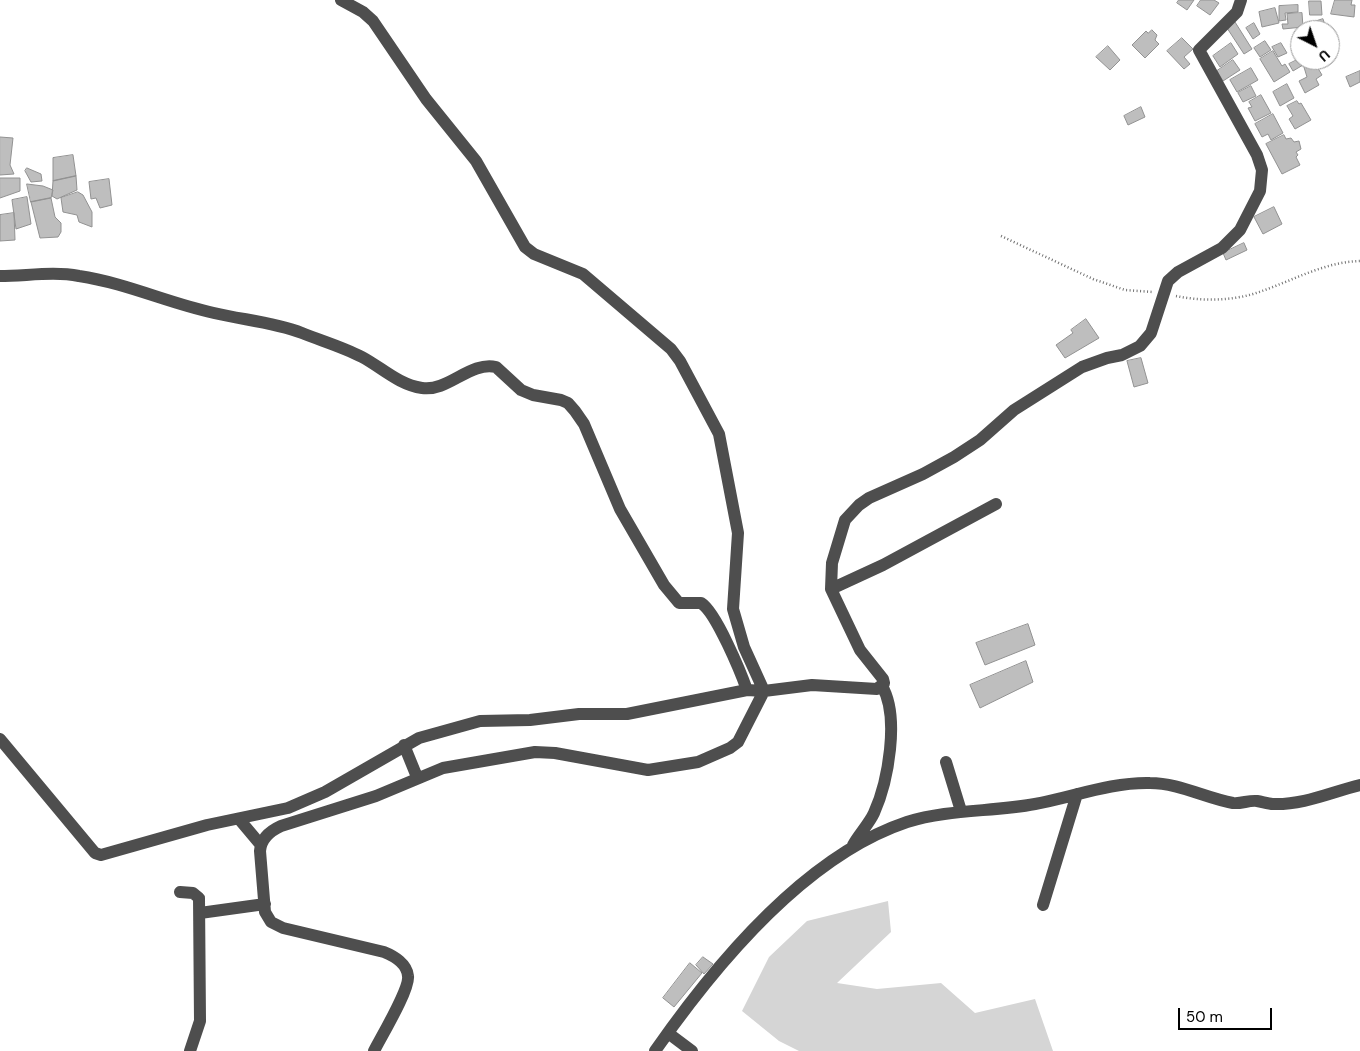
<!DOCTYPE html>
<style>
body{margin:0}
#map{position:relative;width:1360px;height:1051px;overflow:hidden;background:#fff;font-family:"DM Sans",sans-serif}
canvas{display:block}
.north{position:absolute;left:1290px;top:20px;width:50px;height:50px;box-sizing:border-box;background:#fff;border:1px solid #999;border-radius:50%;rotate:139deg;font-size:14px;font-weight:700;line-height:20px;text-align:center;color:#000}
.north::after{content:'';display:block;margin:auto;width:18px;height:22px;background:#000;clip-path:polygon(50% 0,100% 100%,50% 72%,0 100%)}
.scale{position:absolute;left:1178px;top:1008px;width:94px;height:22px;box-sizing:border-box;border:2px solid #000;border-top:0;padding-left:6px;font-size:15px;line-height:18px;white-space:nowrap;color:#000;-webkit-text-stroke:4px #fff;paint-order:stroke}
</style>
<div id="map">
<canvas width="1360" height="1051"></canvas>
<div class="north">U</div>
<div class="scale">50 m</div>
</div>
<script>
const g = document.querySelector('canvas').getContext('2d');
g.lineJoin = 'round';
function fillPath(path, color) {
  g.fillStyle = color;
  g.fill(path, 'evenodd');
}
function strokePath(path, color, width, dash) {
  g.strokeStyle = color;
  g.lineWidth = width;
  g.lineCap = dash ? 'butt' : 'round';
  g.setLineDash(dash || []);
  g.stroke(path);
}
fillPath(new Path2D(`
 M888 901 891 932 837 983 877 989 941 983 975 1013 1035 999 1053 1051H799L779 1041 742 1011 769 957 807 921Z`), '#d5d5d5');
const building = new Path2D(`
 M1179 0H1194L1187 10 1177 3Z
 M1201 0H1214L1219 3 1210 15 1197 6Z
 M1335 0H1352L1351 5H1355L1354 17 1331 14Z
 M1309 1H1321L1322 15H1310Z
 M1298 5V12L1285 13 1286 20 1279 21V6Z
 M1275 8 1279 23 1262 27 1259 12Z
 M1302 13 1303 27 1283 29 1282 24H1288L1287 14Z
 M1323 19 1327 30H1311L1308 24Z
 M1235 22 1252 49 1244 54 1227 28Z
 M1254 23 1260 34 1253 39 1246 28Z
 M1152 30 1157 35 1155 40 1159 44 1145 58 1132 45 1146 31 1148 33Z
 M1182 38 1193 49 1184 57 1190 64 1184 69 1167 51Z
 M1265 41 1271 50 1260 57 1254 48Z
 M1231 43 1238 54 1220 67 1213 56Z
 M1281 43 1287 53 1278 57 1272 47Z
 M1108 46 1120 60 1110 70 1096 57Z
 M1273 51 1282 66 1285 64 1290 72 1274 82 1260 59Z
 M1299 59 1303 65 1293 71 1289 64Z
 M1233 60 1240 70 1223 81 1217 71Z
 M1309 60H1313L1322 75 1316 79 1319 85 1305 93 1299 81 1307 77 1303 64Z
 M1251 68 1258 80 1237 92 1230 80Z
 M1360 71V82L1350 87 1346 77Z
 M1287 84 1294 98 1280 106 1273 92Z
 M1251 86 1256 96 1243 102 1238 93Z
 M1261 95 1271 113 1255 121 1248 108 1252 107 1249 102Z
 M1297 101 1299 104 1301 103 1311 120 1295 129 1289 119 1293 116 1287 106Z
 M1141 107 1145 117 1128 125 1124 116Z
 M1273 114 1283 133 1271 140 1268 134 1262 137 1255 124Z
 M1284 135 1286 139 1291 138 1294 142 1299 141 1301 149 1296 152 1298 155 1296 157 1300 165 1282 174 1266 144Z
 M0 137 13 138 10 165 14 174 0 175Z
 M73 155 76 176 53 181V158Z
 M27 168 41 174 42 181 31 182 25 171Z
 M76 176 77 190 57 199 52 196 53 181Z
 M0 178H20V191L0 198Z
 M109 179 112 205 100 208 96 198 91 199 89 182Z
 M27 184 43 186 53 190 51 198 31 202Z
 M78 192 83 195 92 212V227L79 222 77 215 63 212 61 198Z
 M27 197 31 224 16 229 12 200Z
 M51 198 55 217 61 223V232L58 237 40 238 31 202Z
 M1274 207 1282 224 1263 234 1254 217Z
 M14 213 15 240 0 241V215Z
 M1244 243 1247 250 1226 260 1223 253Z
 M1086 319 1099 338 1065 358 1056 345 1073 333 1071 330Z
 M1141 358 1148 383 1134 387 1127 361Z
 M1028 624 1035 645 985 665 976 643Z
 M1026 661 1033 682 980 708 970 685Z
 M703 957 713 964 704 974 696 965Z
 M690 963 702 973 674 1007 663 998Z`);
fillPath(building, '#bebebe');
strokePath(building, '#929292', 1);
strokePath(new Path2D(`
 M1001 236 1093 279 1125 290 1153 292
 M1176 296C1200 301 1229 301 1253 294 1289 283 1322 262 1360 261`), '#707070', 2.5, [1, 2.5]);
strokePath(new Path2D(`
 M341 0 363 12 373 21 426 99 476 161 525 247 534 254 583 274 671 349 680 361 719 434 738 533 733 609 744 647 764 691 738 742 730 748 698 762 648 770 555 753 535 752 443 768 376 796 281 826C270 831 261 838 260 851L265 912 271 922 283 928 384 952C394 956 407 964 408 976 410 989 381 1037 374 1051
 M0 276C26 276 54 271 79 276 126 283 168 303 214 313 243 320 274 322 302 333 322 341 343 347 362 357 381 367 399 385 422 388 448 392 470 361 496 367L521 390 533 395 561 400 568 403 575 411 584 424 620 509 664 585 679 603H701C716 612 741 673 747 690L764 691 812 685 877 689 884 683 883 679 860 650 831 589 832 563 845 520 859 505 869 498 923 474 954 457 980 440 1014 410 1082 367 1107 358 1122 355 1140 346 1151 333 1168 281 1178 272 1222 248 1240 230 1260 191 1262 170 1257 155 1199 50 1237 12 1241 0
 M831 589 883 565 996 504
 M0 739 95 853 101 855 207 825 288 808 325 792 419 738 480 721 530 720 579 714H627L747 690
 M404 745 417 777
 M946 762 961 811
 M239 819 260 844
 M853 845C859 834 869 824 874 813 888 782 900 717 882 686
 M180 892 193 893 199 898 200 1021 190 1051
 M1043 905 1077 794
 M200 913 265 904
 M668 1033 692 1051
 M655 1051C715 965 805 856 907 822 948 809 993 812 1035 804 1073 797 1111 782 1150 783 1179 783 1205 798 1233 803 1241 804 1249 800 1257 801 1263 802 1268 804 1273 804 1304 805 1331 792 1360 785`), '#4e4e4e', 12);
</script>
